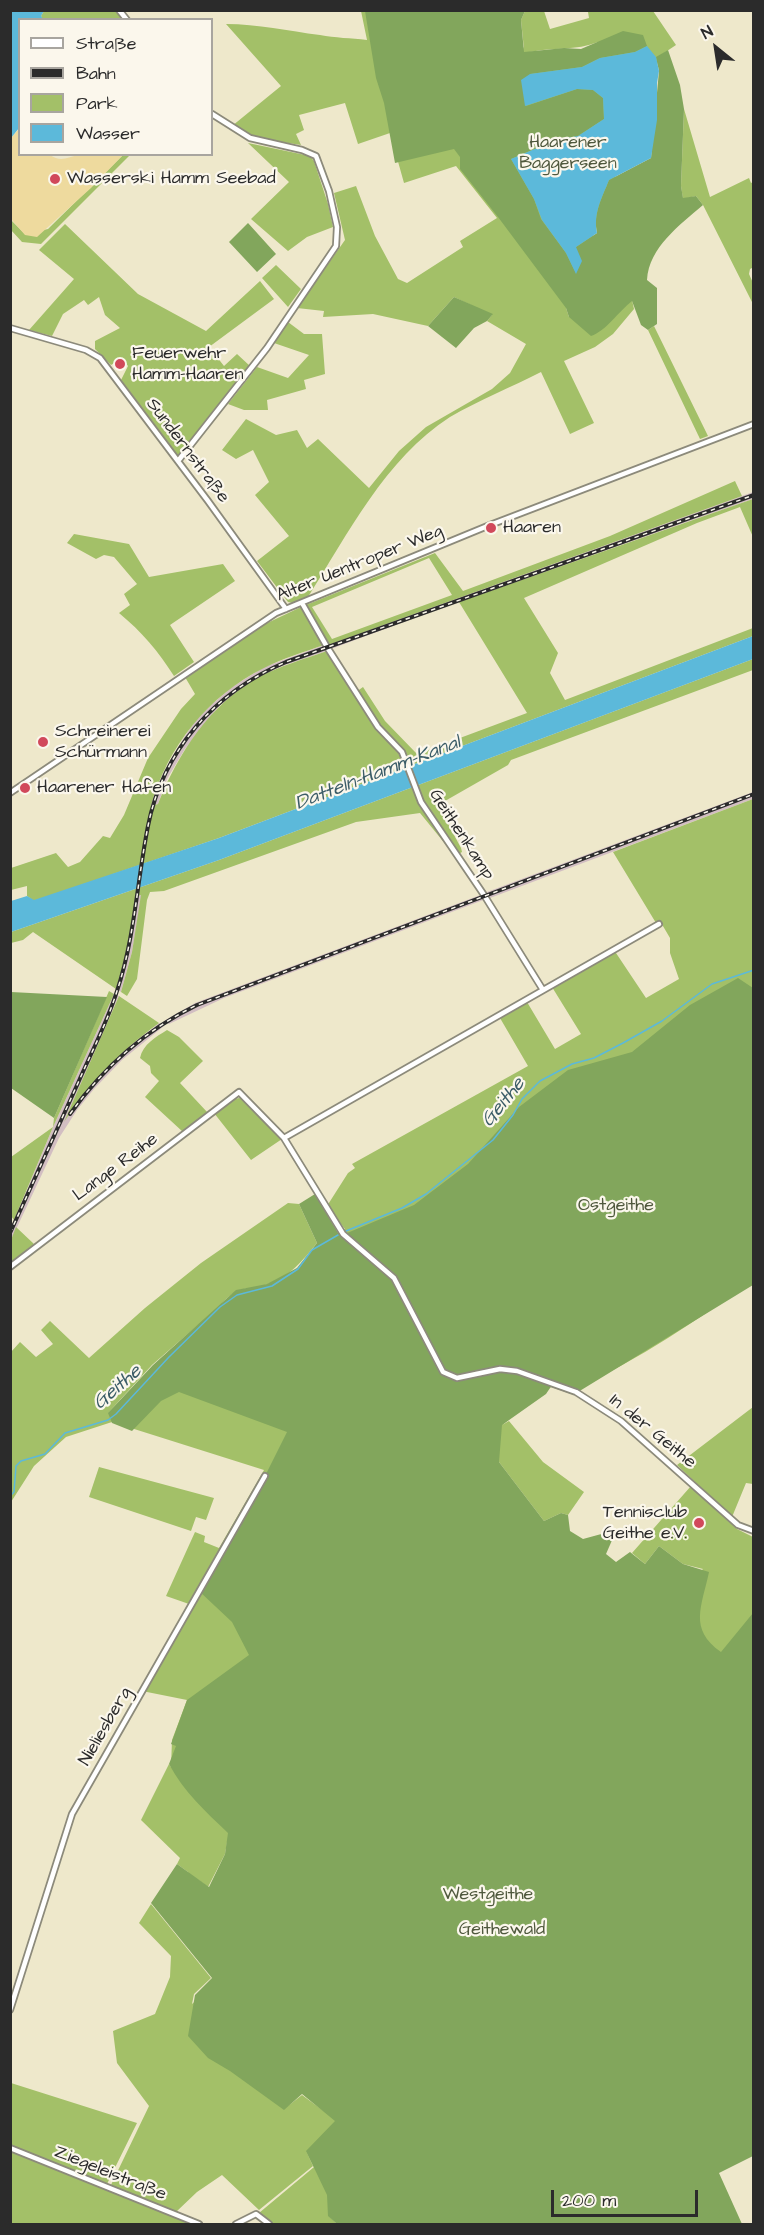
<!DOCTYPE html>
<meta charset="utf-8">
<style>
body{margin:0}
#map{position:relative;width:764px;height:2235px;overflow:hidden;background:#eee8cb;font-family:"Architects Daughter",sans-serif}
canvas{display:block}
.frame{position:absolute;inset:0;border:12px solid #2b2b2b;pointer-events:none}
.legend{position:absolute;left:18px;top:18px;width:195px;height:138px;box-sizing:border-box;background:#fbf7ec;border:2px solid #a8a59f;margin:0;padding:8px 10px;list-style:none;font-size:18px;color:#2b2b2b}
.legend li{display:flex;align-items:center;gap:12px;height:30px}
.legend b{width:30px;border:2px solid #a8a59f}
.north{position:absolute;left:686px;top:18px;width:60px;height:60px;-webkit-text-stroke:4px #fbf7ec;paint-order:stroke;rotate:330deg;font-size:16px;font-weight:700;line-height:24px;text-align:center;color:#2b2b2b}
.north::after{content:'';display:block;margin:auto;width:21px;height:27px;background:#2b2b2b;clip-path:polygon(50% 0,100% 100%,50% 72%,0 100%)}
.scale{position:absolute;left:551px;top:2190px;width:147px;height:27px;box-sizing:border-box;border:3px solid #2b2b2b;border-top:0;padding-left:8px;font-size:18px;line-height:21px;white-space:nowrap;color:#2b2b2b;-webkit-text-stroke:4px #fbf7ec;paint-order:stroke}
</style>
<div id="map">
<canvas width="764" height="2235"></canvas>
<div class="frame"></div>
<ul class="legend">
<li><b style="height:8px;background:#fff"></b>Straße</li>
<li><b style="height:8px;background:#2b2b2b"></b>Bahn</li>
<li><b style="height:16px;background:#a3c068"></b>Park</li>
<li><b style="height:16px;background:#5cb9da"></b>Wasser</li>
</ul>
<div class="north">N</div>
<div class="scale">200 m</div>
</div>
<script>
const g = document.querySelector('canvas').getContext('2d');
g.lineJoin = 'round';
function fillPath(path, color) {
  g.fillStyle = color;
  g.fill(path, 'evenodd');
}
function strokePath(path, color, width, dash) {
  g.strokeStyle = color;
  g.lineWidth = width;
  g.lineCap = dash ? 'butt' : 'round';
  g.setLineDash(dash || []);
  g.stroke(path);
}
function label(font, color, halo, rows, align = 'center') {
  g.font = font + ' "Architects Daughter",sans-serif';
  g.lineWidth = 4.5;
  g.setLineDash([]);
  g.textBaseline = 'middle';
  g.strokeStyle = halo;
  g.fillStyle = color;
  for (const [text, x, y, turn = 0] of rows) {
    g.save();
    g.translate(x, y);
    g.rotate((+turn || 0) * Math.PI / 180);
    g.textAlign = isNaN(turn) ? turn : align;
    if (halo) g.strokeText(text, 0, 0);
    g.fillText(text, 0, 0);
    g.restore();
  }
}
fillPath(new Path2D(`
 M753 492V499L449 605 331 649 328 645Z
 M324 645 327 651 277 668 220 705 185 749 167 779 158 804 150 806 159 783 181 742 195 721 211 705 232 687 264 667Z
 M753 792V799L490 898 487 892Z
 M483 894 486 899 224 998 169 1024 164 1021 195 1003Z
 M142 895 132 952 121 992 117 989 128 950 136 896Z
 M114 994 119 996 66 1118 91 1085 119 1056 159 1023 164 1026 122 1060 94 1089 77 1110 59 1138 11 1240V1228L53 1127Z`), '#d2bec2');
fillPath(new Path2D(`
 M117 10 124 19 43 20 41 16 44 11Z
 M361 11H507L524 49 521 20 525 11H544L550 29 589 18 588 12 593 11H653L676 45 661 55 566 308 569 317 617 313 632 300 634 309 613 334 595 347 564 361 594 423 570 434 541 372C512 387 479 400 450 417 385 459 348 534 308 597L292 603 288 602 257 561 289 536 255 495 269 482 253 450 236 459 222 450 246 419 276 435 297 430 307 448 318 439 369 488 399 451 426 427 492 389 510 373 526 344 487 321 492 315 454 297 428 326 373 314 323 317 324 311 297 308 345 240 334 193 356 186 375 236 398 279 407 283 463 247 460 241 497 218 456 166 404 183 390 133 358 144 345 103 299 115 304 130 296 134 301 145 250 137 232 126 281 86 226 24C258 24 288 31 320 35 335 38 351 38 367 40ZM598 42 587 51 530 52C553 47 576 51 598 42Z
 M684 109 710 197 749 178 751 183 753 182 754 267 750 269 749 274 753 283V304L703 205 696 196 683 199 681 186Z
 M248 143 310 156 314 161 328 204 333 227 307 237 288 251 251 219 289 182Z
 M123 155H130L41 244 22 242 11 230 10 219 25 234 48 229Z
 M65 224 138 294 206 331 260 281 274 299 209 347 224 366 237 354 250 366 179 457 121 380 128 366 122 358 111 365 95 349V341L120 328 105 315 99 297 88 305 84 300 63 314 52 336 29 330 74 279 39 250Z
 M276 265 301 289 288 307 262 278Z
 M288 322 304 334H322L325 374 304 380 306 389 267 400 268 410H244L228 404 257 367 288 378 309 355 274 343Z
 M654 326 708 436 700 439 648 330Z
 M735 481 742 496 328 645 306 605 435 553 463 591 610 536ZM429 558 452 595 332 639 312 607Z
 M753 499V537L740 507 697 523 524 598 558 653 550 673 565 700 753 628V636L219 838 34 901 27 896V886L11 890V868L56 853 68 867 80 862 103 836 110 838 124 815 148 758 181 709 195 694 185 677 261 626 301 607 324 645C304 652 283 658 264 668 209 695 167 747 151 806L158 804C178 753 210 704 259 677 280 666 304 659 327 651L356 692 363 687 385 721 417 754 527 713 459 602Z
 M74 534 129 544 149 577 223 564 235 581 170 625 194 662 174 676C158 651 142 632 119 613L130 605 124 594 137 584 114 557 104 555 96 559 67 543Z
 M753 659V670L511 760 508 765 438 805 461 848 462 852 455 856 420 813 356 822 164 891 150 892 147 900 137 979 127 996 121 992 132 952 141 895 136 897 128 950 116 989 33 932 23 940 11 943V932L219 860Z
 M753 799V1281C697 1320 640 1359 577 1388L574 1395 551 1387 502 1425 509 1421 543 1462 584 1492 568 1515 561 1513 544 1521 499 1462H486L636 1634 703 1569 683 1564 659 1546 645 1564 632 1553 691 1486 737 1529 753 1537V2153L731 2160 647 2224H340L329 2216 337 2224H272L259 2213 314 2167 316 2171 306 2151 313 2166 259 2210 222 2175 197 2192 176 2212 111 2185 149 2106 117 2063 113 2031 155 2014 170 1977 171 1956 139 1923 151 1904 211 1978 194 1994 192 2004 216 1983 188 1872 177 1864 180 1858 141 1820 169 1764 171 1767 172 1740 187 1700 142 1691 196 1596 194 1595 189 1604 166 1596 195 1532 205 1536 204 1542 219 1548 264 1470 112 1422 66 1437 34 1466 11 1502V1352L20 1342 36 1357 53 1344 41 1330 50 1321 89 1358 145 1308 201 1263 288 1203 299 1204 317 1243C302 1261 291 1276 268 1284 245 1292 242 1283 222 1303L262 1290 291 1275 336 1234 345 1229 327 1206 348 1173 355 1168 352 1164 528 1066 500 1018 527 1002 555 1049 581 1034 552 987 614 950 646 998 679 979 670 953V938L660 921 656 923 613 852ZM199 1324 108 1413 152 1365ZM227 1842 223 1904 197 1879 208 1887 225 1854ZM301 2083 325 2112 302 2095 288 2106Z
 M109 991 114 994 53 1127 14 1220 11 1216V1157L53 1127 54 1118Z
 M119 996 159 1023C119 1052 92 1082 64 1122Z
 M167 1030 179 1037 203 1061 180 1083 208 1113 183 1132 145 1097 159 1081 151 1073 150 1066 140 1058C143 1044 156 1037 167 1030Z
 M239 1098 244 1099 282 1139 251 1160 214 1113 235 1099Z
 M16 1227 34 1244 11 1264V1240Z
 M753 1407V1484L746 1483 732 1517 677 1465Z
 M99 1467 214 1498 206 1520 196 1517 191 1531 89 1497Z
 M11 2083 137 2123 107 2184 11 2145Z
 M11 2150 195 2224 11 2223Z`), '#a3c068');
fillPath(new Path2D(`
 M365 11H525L521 20 524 52 564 48 581 49 623 31 643 35 647 46 635 52 600 58 582 67 530 74 526 106 577 89 593 90 603 98 604 119 578 136 555 140 511 159 534 199 541 219 566 253 576 273V247L597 233C593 213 602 198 609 180L651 158 659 71 656 57 668 50 680 85 684 109 681 186 683 198 696 196 703 205C680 225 649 247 647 280L657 288V324L648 330 641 325 632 301C618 312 606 331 591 336L569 317 566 308 498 217 460 169V157L454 149 395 163 384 103 376 78Z
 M248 223 276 254 257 272 229 242Z
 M454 297 493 314 487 321 474 328 456 348 428 326Z
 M738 978 753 988V1285L578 1392 552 1385 546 1394 502 1425 499 1462 544 1521 561 1513 568 1515 570 1531 583 1539 605 1533 613 1538 606 1554 616 1562 630 1552 645 1564 659 1546 683 1564 709 1572C702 1606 688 1629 721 1652L753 1613V2156L719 2173 742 2224H337L328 2216 327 2195 306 2151 335 2121 302 2094 284 2110 230 2071 208 2058 188 2036 195 1995 212 1978 151 1903 177 1864 209 1887 225 1854 228 1833C206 1812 183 1791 169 1764L176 1746 171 1744 187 1700 249 1655 232 1622 199 1591 267 1472 287 1432 179 1392 161 1401 132 1431 112 1423 108 1413 153 1365 236 1290 267 1284 297 1268 317 1243 299 1204 315 1194 340 1236 414 1205 468 1164 519 1107 568 1070 632 1052 690 1005Z
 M11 992 107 997 54 1118 11 1088Z`), '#82a65c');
fillPath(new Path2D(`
 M19 129 20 154 50 155C60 162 67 158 78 155 87 151 112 154 123 155L91 188 37 237 25 235 11 219V138Z`), '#eeda9e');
fillPath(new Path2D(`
 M11 10 44 11 41 16 43 19 20 20 19 128 11 138Z
 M647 46 656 57 659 71 657 83V120L651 158 609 180C602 198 593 213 597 233L576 247 582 261 576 274 566 253 542 220 534 199 511 159 556 140 578 136 604 119 603 98 593 90 577 89 525 106 521 80 530 74 582 67 600 58 635 52Z
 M753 636V659L219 860 11 932V901L27 896 34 900 219 838Z`), '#5cb9da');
strokePath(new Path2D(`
 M346 1231 402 1208 426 1194 493 1140 513 1115 522 1099 540 1081 572 1064 594 1058 623 1043 662 1021 712 984 754 970
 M10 1496 14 1492 16 1466 21 1461 45 1454 65 1433 108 1420 116 1414 169 1357 220 1307 237 1295 272 1286 298 1269 312 1250 338 1235`), '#5cb9da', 1.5);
const minor = new Path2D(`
 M119 10 127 20
 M10 328 86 350 100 358 208 501 286 609
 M178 461 267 348 336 246 337 227 329 191 316 156 302 150 250 138 212 114
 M302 603 327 647 378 727 402 752 421 802 484 895 543 990
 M10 793 276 613 490 525 754 424
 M284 1138 659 924
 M10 1267 239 1092 284 1138 343 1234 394 1278 443 1372 457 1378 500 1369 517 1371 576 1392 621 1421 738 1525 754 1531
 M10 2010 72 1814 265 1476
 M10 2148 199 2224
 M236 2224 256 2214 269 2224`);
strokePath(minor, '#8c8a7b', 8);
strokePath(minor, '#fff', 4.5);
const rail = new Path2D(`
 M70 1114C103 1068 145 1030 197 1005L754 794
 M10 1233C33 1183 55 1133 78 1083 91 1053 107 1023 117 991 135 937 137 881 148 826 163 750 215 692 286 662L754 495`);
strokePath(rail, '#2b2b2b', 4);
strokePath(rail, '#fbf7ec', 1.5, [4.5]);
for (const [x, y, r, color] of [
 [55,179,6,"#d1495b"],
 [120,364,6,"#d1495b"],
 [491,528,6,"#d1495b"],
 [43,742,6,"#d1495b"],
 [25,788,6,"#d1495b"],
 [699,1523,6,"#d1495b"]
]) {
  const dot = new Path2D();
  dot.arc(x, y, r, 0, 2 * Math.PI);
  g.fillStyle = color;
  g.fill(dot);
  strokePath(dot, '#fbf7ec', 2);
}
label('18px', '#4f583d', '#fbf7ec', [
 ["Haarener",568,143],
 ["Baggerseen",568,164],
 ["Ostgeithe",616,1206],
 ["Westgeithe",488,1895],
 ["Geithewald",502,1930]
]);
label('18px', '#2b2b2b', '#fbf7ec', [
 ["Wasserski Hamm Seebad",67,179],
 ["Feuerwehr",132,354],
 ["Hamm-Haaren",132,375],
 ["Haaren",503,528],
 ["Schreinerei",55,732],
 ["Schürmann",55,753],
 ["Haarener Hafen",37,788],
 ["Tennisclub",687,1513,"right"],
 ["Geithe e.V.",687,1534,"right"]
], 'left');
label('18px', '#2b2b2b', '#fbf7ec', [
 ["Sundernstraße",187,451,53],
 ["Alter Uentroper Weg",360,564,-22],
 ["Geithenkamp",461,835,57],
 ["Lange Reihe",116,1168,-37],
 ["In der Geithe",652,1432,39],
 ["Nieliesberg",106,1727,-60],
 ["Ziegeleistraße",110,2174,22]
]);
label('italic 20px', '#3c5d68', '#fbf7ec', [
 ["Datteln-Hamm-Kanal",378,774,-21],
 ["Geithe",504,1103,-51],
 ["Geithe",118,1388,-41]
]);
</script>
